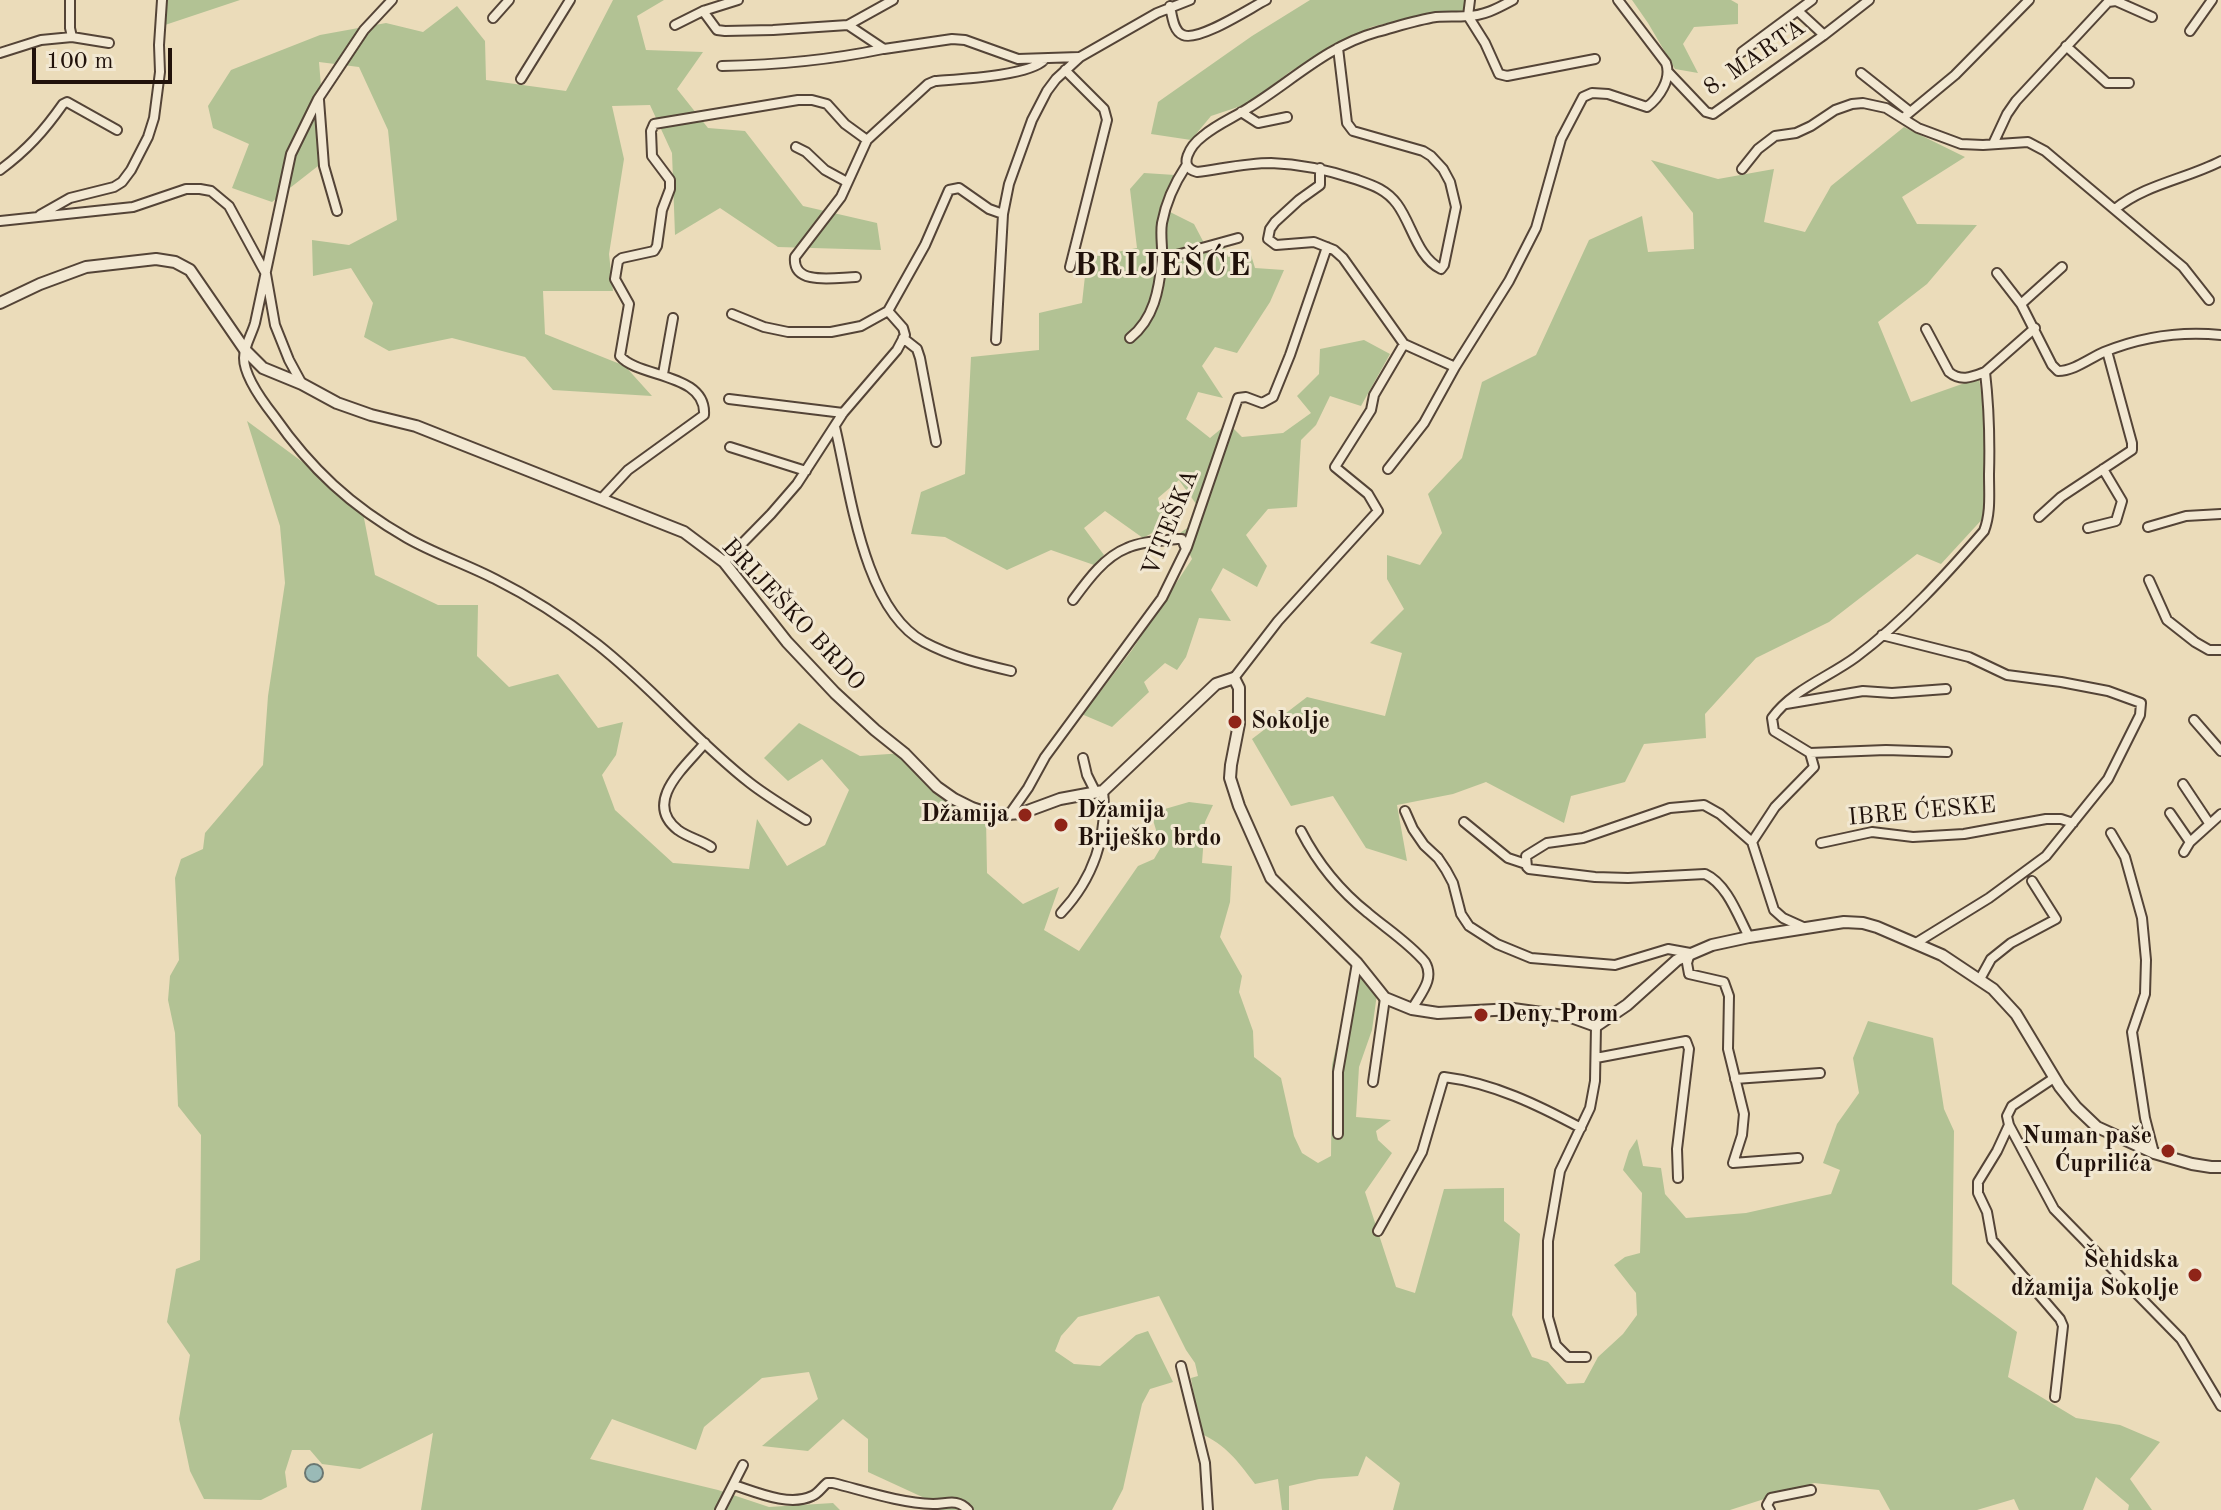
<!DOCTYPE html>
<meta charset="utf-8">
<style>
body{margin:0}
#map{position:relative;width:2221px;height:1510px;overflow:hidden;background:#ebdcba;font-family:"Old Standard TT",serif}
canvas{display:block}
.scale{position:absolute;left:32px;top:48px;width:140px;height:36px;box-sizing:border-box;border:4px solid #21120b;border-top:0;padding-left:10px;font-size:24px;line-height:28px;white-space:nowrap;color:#21120b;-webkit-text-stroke:6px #f2e8d2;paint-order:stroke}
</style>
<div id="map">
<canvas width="2221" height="1510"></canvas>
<div class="scale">100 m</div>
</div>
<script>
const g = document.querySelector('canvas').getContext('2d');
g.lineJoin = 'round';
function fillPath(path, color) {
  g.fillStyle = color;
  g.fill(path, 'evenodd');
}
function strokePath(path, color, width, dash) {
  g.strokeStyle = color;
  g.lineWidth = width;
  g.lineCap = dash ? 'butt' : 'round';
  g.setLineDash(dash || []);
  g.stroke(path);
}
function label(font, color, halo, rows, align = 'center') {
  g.font = font + ' "Old Standard TT",serif';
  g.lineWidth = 6;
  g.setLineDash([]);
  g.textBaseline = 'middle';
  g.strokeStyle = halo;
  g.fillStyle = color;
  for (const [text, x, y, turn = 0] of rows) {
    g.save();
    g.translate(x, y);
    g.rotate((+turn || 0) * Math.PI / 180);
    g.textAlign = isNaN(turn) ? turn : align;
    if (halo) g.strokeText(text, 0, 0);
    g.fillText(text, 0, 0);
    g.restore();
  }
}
fillPath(new Path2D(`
 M166 0H240L162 26Z
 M613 0H664L637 16 646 50 703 52 677 89 708 128 745 131 803 206 877 223 881 250 778 247 720 208 675 235 672 153 650 105 612 106 624 159 609 254 613 291H543L545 334 625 366 652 396 553 390 525 357 452 338 389 351 364 337 373 303 351 268 313 276 312 240 349 245 397 220 388 130 359 67 319 62 327 159 272 202 232 188 249 144 213 128 208 106 231 70 320 35 386 23 423 32 457 6 485 41 486 80 566 91Z
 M1310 0H1465L1469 12H1435L1371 27 1291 71 1247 104 1211 116 1191 140 1151 134 1158 102 1252 36Z
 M1632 0H1731L1738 4V24L1694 27 1683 44 1698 73 1675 69 1648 23Z
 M1904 127 1965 157 1902 197 1917 224 1977 225 1927 284 1878 322 1911 402 1979 378 1987 433V514L1941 564 1917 554 1829 622 1756 658 1705 714 1706 738 1644 744 1625 782 1571 796 1564 823 1486 782 1453 794 1397 805 1407 861 1366 848 1333 796 1291 806 1252 739 1307 697 1385 716 1402 653 1370 643 1404 609 1387 579V555L1420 565 1442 533 1428 494 1462 458 1482 382 1536 355 1589 240 1642 216 1648 252 1694 249 1693 213 1651 160 1718 179 1774 169 1764 222 1805 232 1831 186Z
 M1144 173 1175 175 1168 211 1194 224 1204 243 1224 245 1228 257 1251 255 1255 268 1284 270 1270 302 1237 353 1215 347 1202 366 1223 398 1198 392 1186 419 1210 438 1228 423 1242 437 1283 433 1311 413 1297 396 1319 374 1320 349 1364 340 1390 354 1361 406 1330 396 1316 425 1301 440 1297 507 1268 509 1246 535 1267 566 1257 587 1223 568 1211 590 1231 621 1199 618 1186 657 1177 670 1165 663 1144 682 1149 692 1112 727 1072 710 1097 696 1132 650 1192 559 1180 533 1199 520V508L1179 480 1158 498 1165 526 1143 538 1105 511 1084 528 1104 555 1094 565 1051 550 1007 570 945 537 911 534 921 492 965 474 971 357 1039 350V313L1082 303 1087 258 1137 248 1130 189Z
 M247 421 327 480 363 513 375 575 438 605H478L477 656 509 687 558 674 598 728 623 722 616 755 602 775 615 810 673 863 749 869 757 819 787 866 825 845 849 790 822 759 788 781 764 758 799 723 860 756 904 753 937 789 986 818 987 873 1023 904 1059 887 1044 930 1079 951 1138 866 1154 859 1161 847 1151 813 1189 802 1213 805 1205 822 1202 863 1232 866 1230 902 1220 937 1242 976 1239 992 1253 1031 1254 1057 1281 1078 1294 1136 1302 1153 1318 1163 1331 1156 1332 1065 1354 967 1377 994 1372 1030 1359 1067 1356 1117 1391 1120 1376 1131 1378 1140 1392 1153 1365 1192 1396 1287 1415 1293 1444 1189 1504 1188V1221L1520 1234 1512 1315 1532 1357 1548 1362 1567 1384 1584 1383 1598 1357 1623 1334 1637 1315 1636 1293 1614 1265 1625 1257 1640 1253 1642 1193 1623 1170 1629 1151 1637 1139 1643 1166 1661 1168 1665 1194 1686 1218 1746 1213 1831 1194 1840 1170 1823 1163 1837 1124 1859 1093 1853 1058 1868 1021 1933 1038 1944 1109 1954 1131 1952 1284 2017 1332 2008 1377 2076 1418 2120 1425 2160 1442 2130 1479 2152 1510H2128L2129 1505 2096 1477 2083 1510H2019L2014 1499 1977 1510H1890L1879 1490 1814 1483 1730 1510H1393L1400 1483 1366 1456 1358 1476 1319 1479 1289 1486V1510H1282L1278 1479 1255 1484C1237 1460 1227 1446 1200 1433L1191 1378 1198 1376 1195 1363 1186 1350 1159 1296 1078 1317 1061 1336 1055 1351 1074 1364 1100 1366 1136 1335 1148 1331 1173 1382 1150 1389 1142 1404 1123 1489 1112 1510H937L931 1501 868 1472V1439L843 1419 808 1451 762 1446 818 1399 809 1372 762 1378 704 1427 696 1450 612 1419 590 1459 718 1490 769 1507 833 1503 840 1510H421L433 1433 360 1469 322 1464 310 1450H292L285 1472 287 1487 261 1500 204 1499 190 1471 179 1419 190 1355 167 1322 176 1269 200 1260 201 1135 178 1106 175 1033 168 1000 170 976 179 960 175 878 181 859 203 849 205 833 263 765 268 696 285 583 280 526Z`), '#b2c294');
const water = new Path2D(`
 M305 1473a9 9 0 1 1 18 0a9 9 0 1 1-18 0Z`);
fillPath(water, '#9abab7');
strokePath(water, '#6a7772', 2);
const minor = new Path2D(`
 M392 0 364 30 318 99 291 154 255 323C252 334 244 346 244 358 244 376 263 402 274 416 311 469 351 506 407 538 435 554 466 564 495 579 531 597 566 620 597 644 652 687 696 741 750 783 768 797 787 808 806 820
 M1470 0 1468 16 1485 43 1499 74 1507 76 1595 59
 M1170 6C1172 15 1173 31 1183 35 1199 42 1250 8 1266 0
 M703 11 717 30 725 31 773 30 848 25 893 0
 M1798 11 1824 35
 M493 18 509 0
 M675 25 703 11 738 0
 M848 25 884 49 952 39 965 40 1018 59 1079 57
 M2190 31 2212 0
 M72 37 109 43
 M2066 46 2107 83H2129
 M1338 48 1347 123 1353 131 1423 151 1431 156 1443 169 1450 182 1456 207 1444 265 1441 269C1417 257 1412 224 1397 204 1386 189 1372 185 1355 179 1328 170 1300 164 1271 163 1246 163 1221 169 1197 172 1176 167 1191 145 1203 136 1217 124 1235 117 1250 107 1292 81 1327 46 1377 32 1396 27 1416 20 1436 17 1447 16 1457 17 1467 16 1484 16 1498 8 1513 0
 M1742 52 1812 0
 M0 53 41 40 72 37 70 28V0
 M722 66C777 65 830 60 883 49
 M1065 70 1104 109 1107 120 1070 267
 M1669 73 1706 112 1713 114 1824 35 1869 0
 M1861 73 1909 111
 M521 79 570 0
 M319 100 324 166 337 211
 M1241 112 1258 123 1287 117
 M1903 118 1955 75 2029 0
 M1993 144 2007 114 2016 101 2108 2 2116 1 2152 17
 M796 147 806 152 825 170 847 182
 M1320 168V185L1299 200 1275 222 1270 229 1268 239 1276 245 1314 242 1334 250 1343 258 1404 344 1455 367
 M1742 169 1758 149 1775 136 1796 133 1811 126 1835 110 1852 104 1863 103 1886 108 1918 128 1961 144 1983 145 2028 142 2045 151 2165 252 2183 267 2209 300
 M0 170C27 150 44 131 63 104L67 102 117 130
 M2115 209C2146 184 2186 179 2221 161
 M40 215 70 198 114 187 122 182 131 170 148 137 154 118 160 72 159 45 162 0
 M0 221 133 207 186 189H200L211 191 229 206 266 274 275 325 289 360 302 384
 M1162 259 1238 238
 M1997 273 2021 304 2052 365 2058 371C2074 371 2090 358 2104 352 2141 337 2182 331 2221 335
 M856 277C838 277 792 287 795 257L841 197 867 140
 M2021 304 2062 267
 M732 314 764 327 788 332H831L861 326 888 311 925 245 949 190 959 188 989 209 1003 214
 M1926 329 1949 372C1961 382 1972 377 1985 372
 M903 338 917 349 920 358 936 442
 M1130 338C1154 319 1159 290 1162 260 1163 248 1160 235 1162 223 1166 202 1174 184 1186 166
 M996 340 1003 214 1009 184 1032 120 1047 91 1056 79 1080 57 1157 13 1190 0
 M663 374 673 318
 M729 399 843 413
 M835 427C850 489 863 609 924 642 952 657 981 664 1011 671
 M730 447 806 471
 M1388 469 1424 423 1455 367 1509 281 1536 228 1561 139 1583 97 1592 93 1608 94 1647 107C1659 98 1672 79 1666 63L1618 0
 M601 499 628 470 704 415C707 373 638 378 620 356L629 304 615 279 618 261 622 258 654 251 657 246 662 210 670 189V180L652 156 651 131 654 124 798 100H812L827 104 845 124 867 140 928 84 935 81C959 79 1029 76 1044 60
 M2039 517 2061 497 2132 450V443L2107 351
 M2148 527 2186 516 2221 514
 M2088 528 2116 521 2122 501 2103 469
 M724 562 771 514 797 484 843 413 897 350 905 335 903 328 888 311
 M2149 580 2167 620 2195 642 2209 650H2221
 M1073 600C1087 581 1104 557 1127 548 1142 541 1161 541 1177 539H1182L1186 549
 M1882 635 1969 657 2007 675 2061 682 2108 691 2141 703 2140 715 2108 779 2046 856 1989 898 1916 943
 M1234 678 1278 621 1378 511 1368 494 1335 467 1371 410 1374 395 1404 344
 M1786 704 1863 691 1892 693 1946 689
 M2194 720 2221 751
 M705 743C685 767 642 802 678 830 689 838 701 840 711 847
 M1810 753 1886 750 1947 752
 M1083 758 1087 775 1096 793
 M2183 784 2209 823
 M1405 811 1413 829 1424 845 1438 858 1446 870 1453 883 1461 914 1469 926 1497 944 1531 958 1615 965 1668 949 1690 953 1687 963 1689 974 1724 982 1729 996 1728 1049 1744 1114 1742 1135 1733 1163 1798 1158
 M2170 813 2190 842
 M1009 815 1028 788 1045 757 1162 598 1187 547 1238 398 1246 397 1262 403 1273 397 1290 355 1327 247
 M1464 822 1508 858 1526 864
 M1301 831C1318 864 1339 890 1368 913 1387 929 1409 943 1425 962 1435 979 1421 993 1412 1009
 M2111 833 2125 857 2142 918 2146 960 2145 994 2132 1032 2145 1118 2154 1153
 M1821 843 1872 832 1913 837 1964 834 2046 819H2061L2073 823
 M2184 852 2190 842 2221 814
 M1061 913C1093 879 1108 836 1103 791
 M1803 927 1783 918 1774 910 1752 842 1775 807 1814 767 1810 753 1774 731 1772 718C1792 690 1829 677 1856 657 1904 621 1945 576 1984 531 1991 513 1989 494 1989 475 1990 440 1989 406 1985 372L2035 328
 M1749 937C1738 916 1727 884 1705 874L1628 878 1595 877 1529 869 1527 867 1526 856 1547 843 1583 838 1670 808 1704 805 1720 814 1752 842
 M1980 979 1991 959 2011 943 2056 919 2032 881
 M1596 1058 1686 1041 1689 1049 1677 1149 1678 1178
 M2054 1078 2012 1106 2007 1116 2009 1125 2054 1209 2181 1339 2221 1406
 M1735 1079 1820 1073
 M1373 1082 1385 998
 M2009 1125 1997 1151 1978 1182V1193L1987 1212 1992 1240 2060 1319 2063 1326 2055 1397
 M1338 1134V1072L1357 963
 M1378 1231 1422 1152 1444 1077C1493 1083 1538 1105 1581 1128
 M1586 1357H1568L1556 1345 1548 1317V1241L1560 1171 1590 1108 1595 1081 1596 1026
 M1181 1366 1205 1463 1208 1510
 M734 1485C756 1492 789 1507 812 1496 818 1494 822 1487 827 1483H833C865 1491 900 1503 933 1504 947 1504 957 1498 968 1510
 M720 1510 743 1465
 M1770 1510 1767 1505 1771 1498 1811 1490`);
const tertiary = new Path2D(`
 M0 303 40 284 86 267 156 259 175 262 190 270 245 350 263 368 302 384 337 403 371 415 416 426 684 532 724 562 787 642 835 693 875 730 905 754 937 787 954 799 972 808 993 815 1022 813 1060 799 1103 791 1216 684 1234 678 1239 688V724L1231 765 1230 778 1239 806 1271 878 1357 963 1385 998 1412 1009 1438 1013 1513 1009 1571 1017 1596 1026 1627 1005 1677 960 1712 945 1749 937 1844 922 1863 923 1877 927 1942 955 1993 989 2016 1014 2060 1087 2076 1107 2097 1127 2154 1153 2192 1164 2211 1167H2221`);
strokePath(minor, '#544437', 12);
strokePath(tertiary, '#544437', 14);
strokePath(minor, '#f2e8d2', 8);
strokePath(tertiary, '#f2e8d2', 10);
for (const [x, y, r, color] of [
 [1235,722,8,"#8f2418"],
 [1025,815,8,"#8f2418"],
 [1061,825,8,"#8f2418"],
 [1481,1015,8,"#8f2418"],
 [2168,1151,8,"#8f2418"],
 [2195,1275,8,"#8f2418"]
]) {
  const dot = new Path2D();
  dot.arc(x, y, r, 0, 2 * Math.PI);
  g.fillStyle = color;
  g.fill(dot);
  strokePath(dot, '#f2e8d2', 3);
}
label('24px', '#21120b', '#f2e8d2', [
 ["8. MARTA",1755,58,-34],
 ["VITEŠKA",1171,523,-68],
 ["BRIJEŠKO BRDO",793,615,47],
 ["IBRE ĆESKE",1922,812,-5]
]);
label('bold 24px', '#21120b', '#f2e8d2', [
 ["Sokolje",1251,722],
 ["Džamija",1077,811],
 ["Briješko brdo",1077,839],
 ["Džamija",1009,815,"right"],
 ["Deny Prom",1497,1015],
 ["Numan paše",2152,1137,"right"],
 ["Ćuprilića",2152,1165,"right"],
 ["Šehidska",2179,1261,"right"],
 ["džamija Sokolje",2179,1289,"right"]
], 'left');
g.letterSpacing = '2px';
label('bold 32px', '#21120b', '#f2e8d2', [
 ["BRIJEŠĆE",1163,267]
]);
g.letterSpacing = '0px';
</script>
